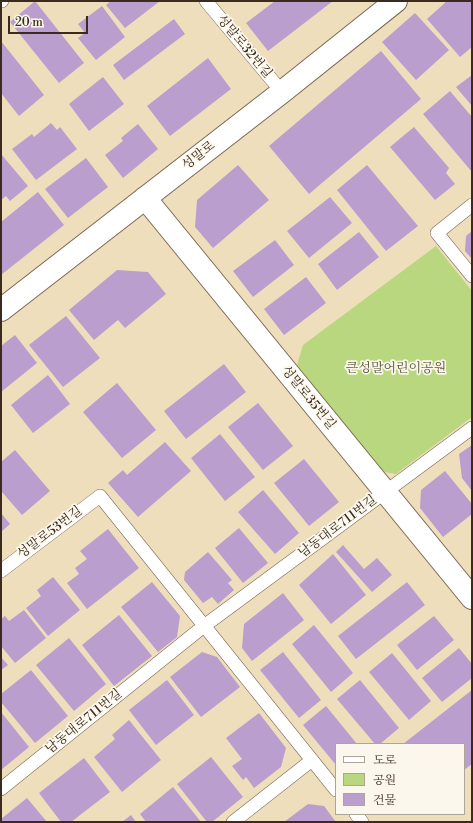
<!DOCTYPE html>
<meta charset="utf-8">
<style>
body{margin:0}
#map{position:relative;width:473px;height:823px;overflow:hidden;background:#efdebc;font-family:"Libre Bodoni","Noto Serif KR",serif}
canvas{display:block}
.frame{position:absolute;inset:0;border:2px solid #3b2a1e;pointer-events:none}
.legend{position:absolute;left:335px;top:743px;width:130px;height:72px;box-sizing:border-box;background:#fbf7ec;border:1px solid #aea59a;margin:0;padding:5px 7px;list-style:none;font-size:12px;color:#3b2a1e}
.legend li{display:flex;align-items:center;gap:8px;height:20px}
.legend b{width:20px;border:1px solid #aea59a}
.scale{position:absolute;left:8px;top:16px;width:80px;height:18px;box-sizing:border-box;border:2px solid #3b2a1e;border-top:0;padding-left:5px;font-size:12px;line-height:14px;white-space:nowrap;color:#3b2a1e;-webkit-text-stroke:3px #fbf7ec;paint-order:stroke}
</style>
<div id="map">
<canvas width="473" height="823"></canvas>
<div class="frame"></div>
<ul class="legend">
<li><b style="height:5px;background:#fff"></b>도로</li>
<li><b style="height:11px;background:#b9d77e"></b>공원</li>
<li><b style="height:11px;background:#ba9ecd"></b>건물</li>
</ul>
<div class="scale">20 m</div>
</div>
<script>
const g = document.querySelector('canvas').getContext('2d');
g.lineJoin = 'round';
function fillPath(path, color) {
  g.fillStyle = color;
  g.fill(path, 'evenodd');
}
function strokePath(path, color, width, dash) {
  g.strokeStyle = color;
  g.lineWidth = width;
  g.lineCap = dash ? 'butt' : 'round';
  g.setLineDash(dash || []);
  g.stroke(path);
}
function label(font, color, halo, rows, align = 'center') {
  g.font = font + ' "Libre Bodoni","Noto Serif KR",serif';
  g.lineWidth = 3.5;
  g.setLineDash([]);
  g.textBaseline = 'middle';
  g.strokeStyle = halo;
  g.fillStyle = color;
  for (const [text, x, y, turn = 0] of rows) {
    g.save();
    g.translate(x, y);
    g.rotate((+turn || 0) * Math.PI / 180);
    g.textAlign = isNaN(turn) ? turn : align;
    if (halo) g.strokeText(text, 0, 0);
    g.fillText(text, 0, 0);
    g.restore();
  }
}
fillPath(new Path2D(`
 M436 246 472 291V417L396 474 379 471 297 365 303 345Z`), '#b9d77e');
fillPath(new Path2D(`
 M35 1 84 63 59 83 10 22Z
 M111 1H160L125 28 106 5Z
 M275 1H333L268 51 246 23Z
 M447 1H470L472 4V47L460 57 427 19Z
 M102 6 125 37 96 60 78 38 85 33 78 24Z
 M415 13 449 50 416 80 382 42Z
 M174 19 185 34 124 80 113 65Z
 M1 41 44 95 19 116 1 93Z
 M381 51 421 99 309 194 269 146Z
 M208 58 231 89 170 136 147 106Z
 M472 75V106L456 87Z
 M103 77 124 104 89 131 69 104Z
 M450 91 472 117V172L423 114Z
 M51 123 57 130 60 127 77 149 36 180 12 149 32 134 34 137Z
 M138 124 158 149 123 178 105 155 123 141 121 138Z
 M414 127 449 168 446 173 455 184 435 200 390 147Z
 M1 154 28 186 10 201 6 196 1 200Z
 M86 158 108 187 68 218 45 189Z
 M238 165 269 200 213 248 195 227 197 200Z
 M367 165 418 226 386 251 337 190Z
 M38 192 64 225 1 275V222Z
 M330 197 352 223 309 258 287 231Z
 M472 231V259L465 251 466 236Z
 M359 232 379 257 337 290 318 264Z
 M275 240 294 265 253 297 233 271Z
 M117 270 148 272 166 294 125 328 118 320 94 340 69 310Z
 M306 277 326 303 284 335 264 309Z
 M66 316 100 358 63 387 29 345Z
 M15 335 37 363 1 392V346Z
 M224 364 246 392 186 439 164 411Z
 M48 375 70 404 33 433 11 405Z
 M117 383 156 430 122 458 83 412Z
 M258 403 293 446 263 470 228 427Z
 M220 434 255 477 225 501 191 458Z
 M165 442 191 471 138 517 108 483 123 470 127 475Z
 M472 445V491L462 478 459 454Z
 M15 450 50 491 22 515 1 491V462Z
 M304 459 339 502 309 526 274 483Z
 M445 471 472 504V514L443 537 420 508 421 490Z
 M263 490 299 533 275 554 238 512Z
 M1 513 10 524 1 532Z
 M239 528 268 563 243 583 215 548Z
 M108 529 139 568 87 609 67 583 79 574 75 568 87 559 80 551Z
 M343 545 364 569 377 558 392 575 372 592 336 552Z
 M208 552 232 580 228 583 234 590 218 604 212 597 203 603 184 580 185 572Z
 M333 554 366 595 331 624 299 585Z
 M53 577 80 610 48 636 26 608 41 596 37 590Z
 M152 582 180 616 177 637 158 652 121 607Z
 M407 582 425 605 356 659 338 636Z
 M283 593 304 620 252 661 242 648 244 624Z
 M24 610 46 638 15 663 1 646V619L5 616 9 621Z
 M119 615 152 656 114 686 82 645Z
 M434 616 454 640 417 670 397 645Z
 M314 625 353 673 331 692 292 644Z
 M69 638 106 684 74 711 36 665Z
 M459 648 472 664V678L442 702 422 678Z
 M202 652 217 657 240 687 201 717 170 677Z
 M283 652 321 700 299 718 260 670Z
 M392 653 431 701 409 720 369 672Z
 M1 657 8 665 1 670Z
 M31 670 68 716 35 743 1 702V694Z
 M167 680 194 715 156 745 129 710Z
 M360 680 399 728 380 744H375L337 699Z
 M472 690V764L464 770V744H403Z
 M326 706 357 744H336V765L303 725Z
 M1 712 29 747 1 770Z
 M259 713 286 748 281 767 254 788 246 777 243 780 232 766 242 759 226 738Z
 M129 720 161 760 122 792 94 757 115 739 112 735Z
 M211 757 243 797 212 822H207L177 784Z
 M84 758 110 792 71 822H61L39 793Z
 M173 787 201 822H146L140 814Z
 M27 798 47 822H1V819Z
 M308 804 324 806 336 822H284Z
 M131 815 136 822H122Z`), '#ba9ecd');
const lane = new Path2D(`
 M1 1H2
 M206 1 282 92
 M472 205 437 233 472 276
 M1 571 100 496 336 790
 M1 789 204 626 472 428
 M356 814 362 822
 M233 822 312 760`);
const street = new Path2D(`
 M145 198 472 598`);
const secondary = new Path2D(`
 M1 310 282 92 396 1`);
strokePath(lane, '#7a6955', 14);
strokePath(street, '#7a6955', 24);
strokePath(secondary, '#7a6955', 24);
strokePath(lane, '#fff', 13);
strokePath(street, '#fff', 22);
strokePath(secondary, '#fff', 22);
label('13px', '#3b2a1e', '#fbf7ec', [
 ["성말로32번길",244,47,50],
 ["성말로",199,156,-38],
 ["성말로35번길",308,398,51],
 ["남동대로711번길",338,527,-37],
 ["성말로53번길",50,533,-37],
 ["남동대로711번길",84,722,-39]
]);
label('13px', '#5a5536', '#fbf7ec', [
 ["큰성말어린이공원",396,369]
]);
</script>
